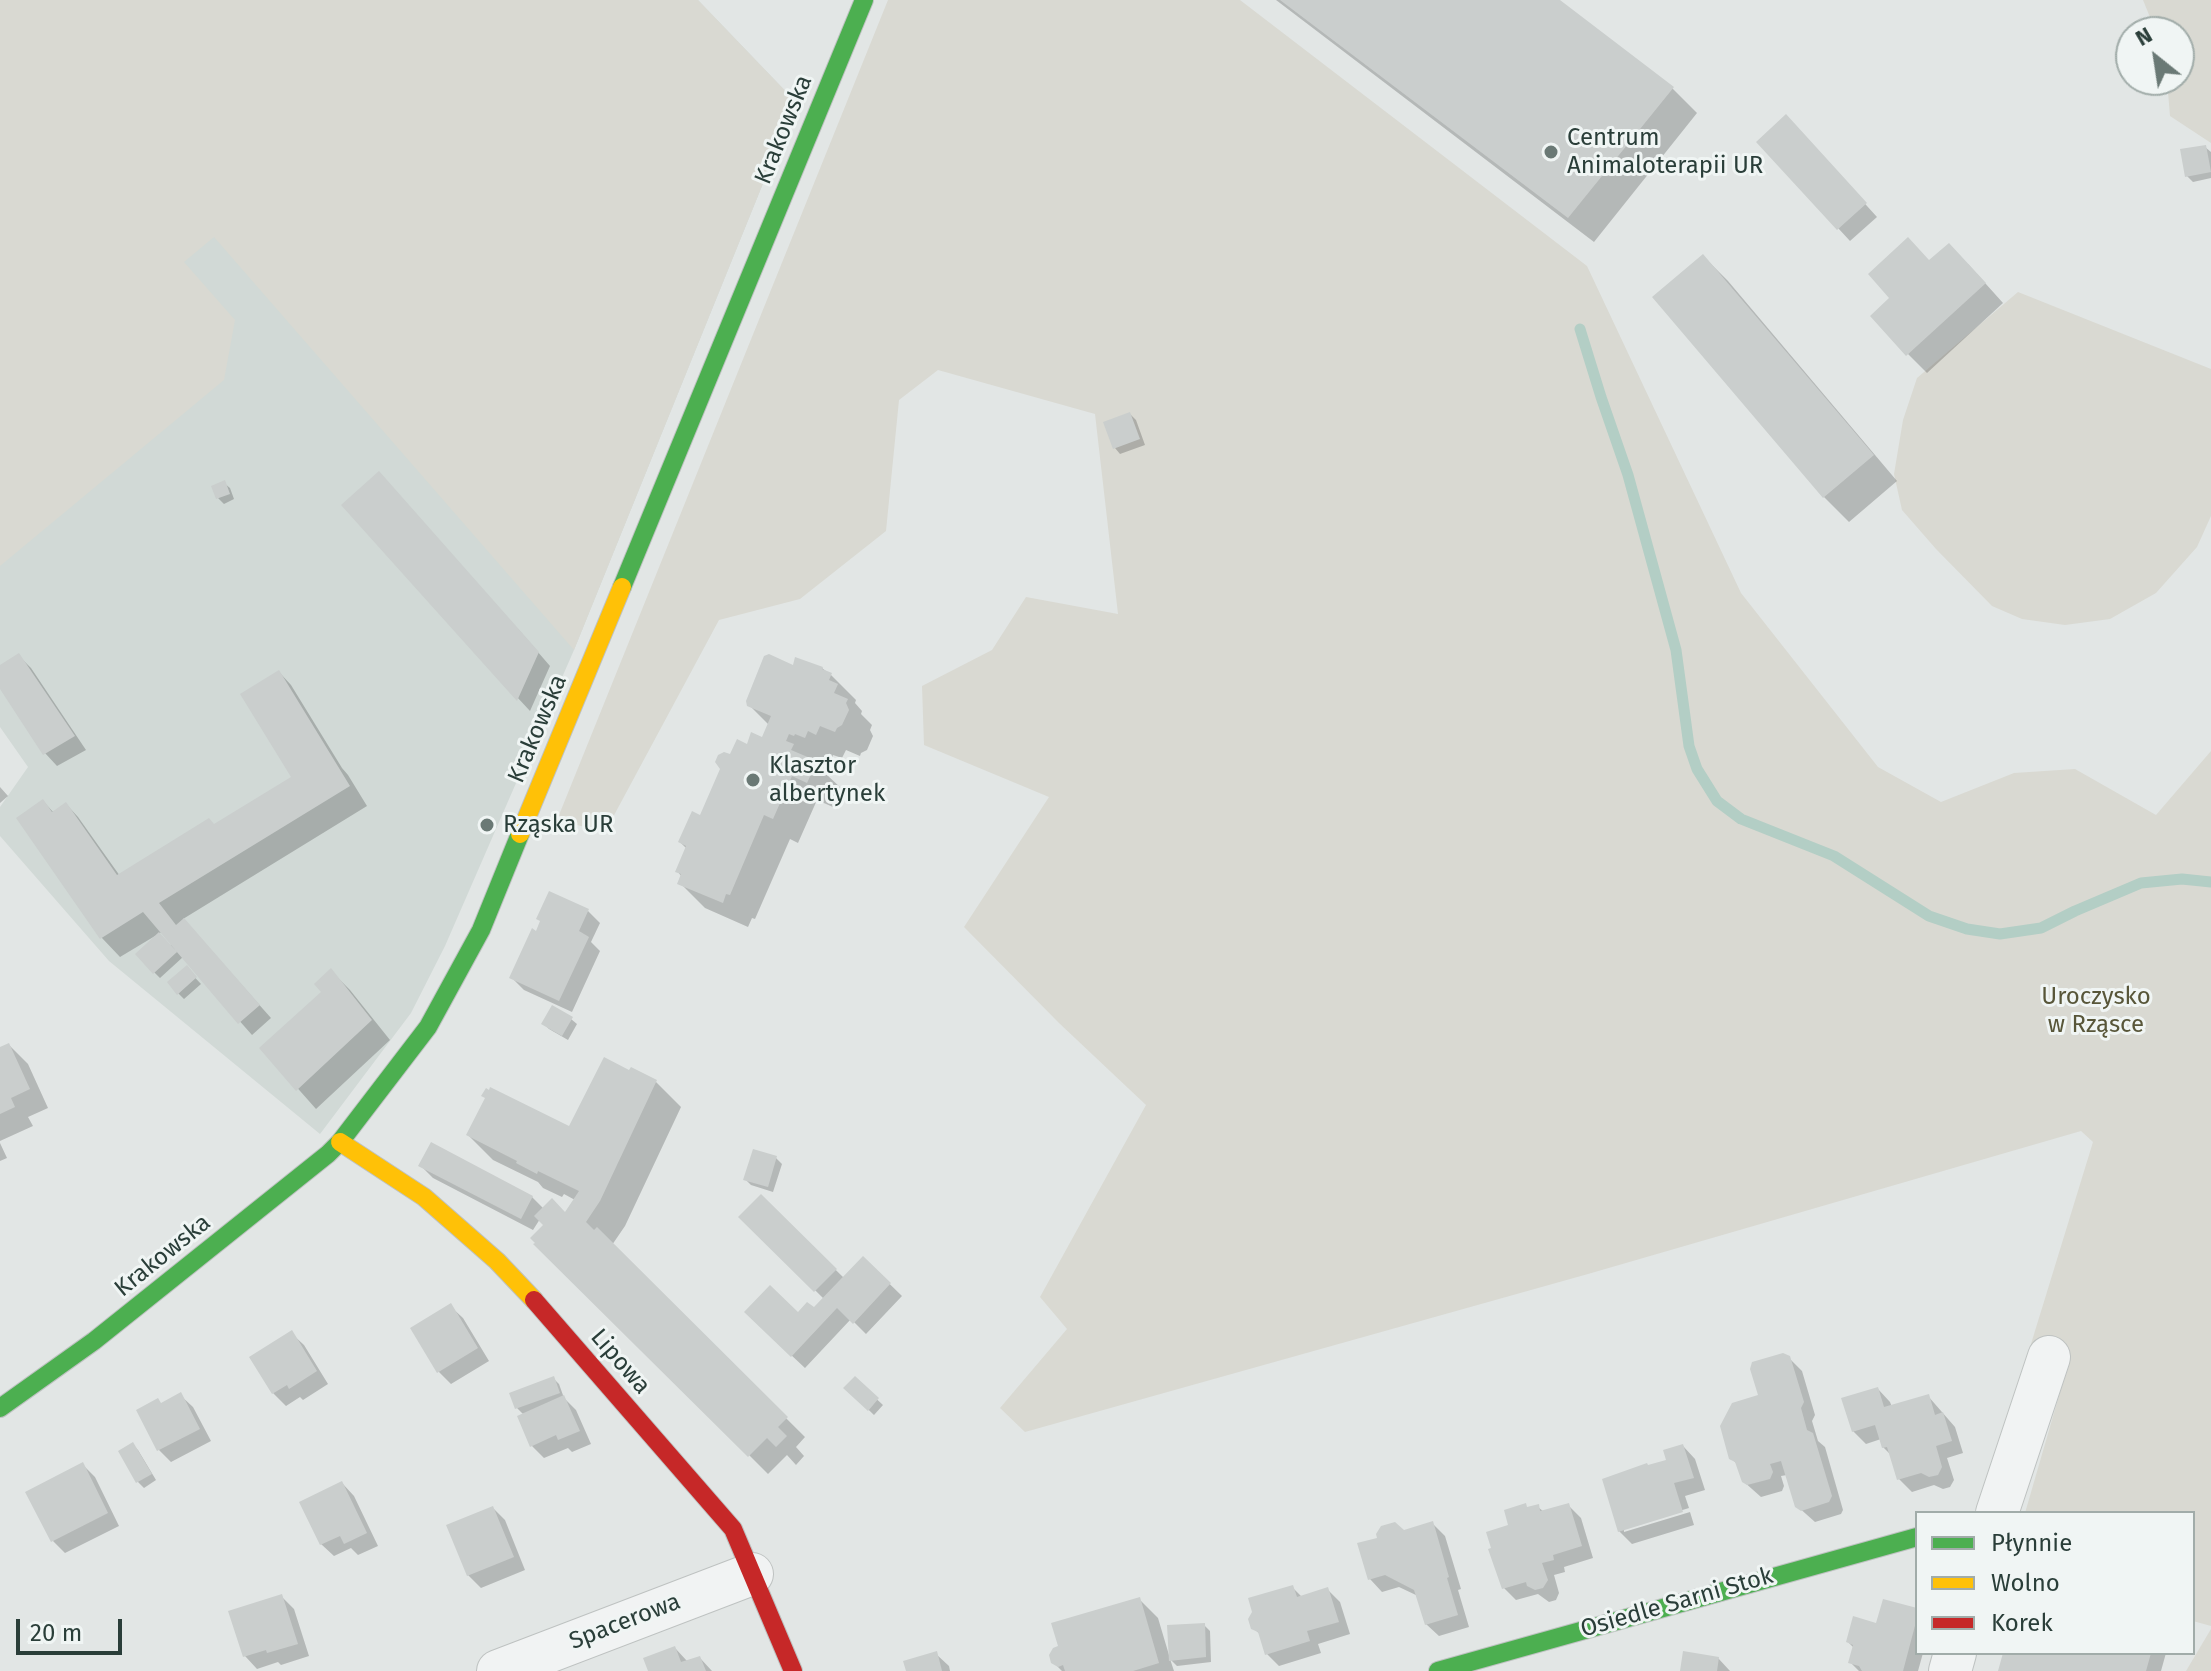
<!DOCTYPE html>
<meta charset="utf-8">
<style>
body{margin:0}
#map{position:relative;width:2211px;height:1671px;overflow:hidden;background:#e2e6e5;font-family:"Fira Sans",sans-serif}
canvas{display:block}
.legend{position:absolute;left:1915px;top:1511px;width:280px;height:144px;box-sizing:border-box;background:#f0f5f4;border:2px solid #a1aca9;margin:0;padding:10px 14px;list-style:none;font-size:24px;color:#2a3e39}
.legend li{display:flex;align-items:center;gap:16px;height:40px}
.legend b{width:40px;border:2px solid #a1aca9}
.north{position:absolute;left:2115px;top:16px;width:80px;height:80px;box-sizing:border-box;background:#f0f5f4;border:2px solid #a1aca9;border-radius:50%;rotate:330deg;font-size:22px;font-weight:700;line-height:32px;text-align:center;color:#2a3e39}
.north::after{content:'';display:block;margin:auto;width:28px;height:36px;background:#6a7975;clip-path:polygon(50% 0,100% 100%,50% 72%,0 100%)}
.scale{position:absolute;left:16px;top:1619px;width:106px;height:36px;box-sizing:border-box;border:4px solid #2a3e39;border-top:0;padding-left:10px;font-size:24px;line-height:28px;white-space:nowrap;color:#2a3e39;-webkit-text-stroke:6px #f0f5f4;paint-order:stroke}
</style>
<div id="map">
<canvas width="2211" height="1671"></canvas>
<ul class="legend">
<li><b style="height:10px;background:#4caf50"></b>Płynnie</li>
<li><b style="height:10px;background:#ffc107"></b>Wolno</li>
<li><b style="height:10px;background:#c62828"></b>Korek</li>
</ul>
<div class="north">N</div>
<div class="scale">20 m</div>
</div>
<script>
const g = document.querySelector('canvas').getContext('2d');
g.lineJoin = 'round';
function fillPath(path, color) {
  g.fillStyle = color;
  g.fill(path, 'evenodd');
}
function strokePath(path, color, width, dash) {
  g.strokeStyle = color;
  g.lineWidth = width;
  g.lineCap = dash ? 'butt' : 'round';
  g.setLineDash(dash || []);
  g.stroke(path);
}
function label(font, color, halo, rows, align = 'center') {
  g.font = font + ' "Fira Sans",sans-serif';
  g.lineWidth = 6;
  g.setLineDash([]);
  g.textBaseline = 'middle';
  g.strokeStyle = halo;
  g.fillStyle = color;
  for (const [text, x, y, turn = 0] of rows) {
    g.save();
    g.translate(x, y);
    g.rotate((+turn || 0) * Math.PI / 180);
    g.textAlign = isNaN(turn) ? turn : align;
    if (halo) g.strokeText(text, 0, 0);
    g.fillText(text, 0, 0);
    g.restore();
  }
}
fillPath(new Path2D(`
 M0 0H698L796 102 574 650 445 946 411 1013 320 1134 109 961 0 836V807L28 767 0 727Z`), '#d1d9d6');
fillPath(new Path2D(`
 M0 0H698L796 102 574 650 214 237 184 262 235 320 224 380 0 566Z
 M888 0H1240L1587 266 1741 593 1878 767 1941 802 2014 773 2075 769 2156 815 2211 751V1626L2193 1621V1513H2025L2067 1368 2023 1370 2093 1142 2081 1131 1588 1274 1025 1432 1000 1408 1067 1329 1040 1297 1146 1105 1059 1023 964 927 1049 797 924 745 922 686 992 650 1026 597 1118 614 1095 414 938 370 899 400 886 531 800 599 719 620 605 832 557 820Z
 M2143 0H2211V143L2170 116 2167 80H2179V32H2156Z
 M2018 292 2211 369V516L2197 547 2156 593 2110 619 2065 625 2022 619 1992 606 1936 549 1902 510 1894 474 1903 420 1917 378Z
 M2211 1629V1671H2186Z`), '#d9d9d2');
fillPath(new Path2D(`
 M1276 0H1556L1672 88 1697 113 1594 242Z
 M1798 130 1877 217 1850 241 1838 228Z
 M2205 147 2211 152V178L2193 182 2187 176Z
 M1703 256 1728 281 1897 481 1849 522 1824 497Z
 M1929 262 1968 264 2003 303 1927 373 1908 354Z
 M1130 414 1136 420 1145 445 1120 454 1115 448Z
 M224 483 230 488 234 499 224 504 218 498Z
 M518 629 550 666 530 711 464 640Z
 M19 656 31 668 86 750 57 766 45 753 0 686V667Z
 M794 667 822 668 831 675 856 700 855 703 862 711 861 714 872 725 870 730 873 736 867 750 861 753 860 756 846 750 842 758 833 755 830 762 820 757 819 760 814 758 813 762 841 788 833 807 817 800 798 843 790 839 755 919 752 918 748 927 705 908 680 883 682 877 677 871 687 849 680 842 701 818 731 757 763 739 769 725 749 705Z
 M279 672 291 685 342 768 348 775 367 806 183 919 271 1018 252 1035 183 957 160 978 154 972 155 936 120 957 102 938 43 801 54 813 66 804 78 817 120 876 215 826 294 778ZM162 932 172 943 170 946 158 934Z
 M0 787 8 796 0 803Z
 M588 911 600 923 591 942 600 951 572 1012 524 990 512 978 537 934Z
 M186 968 201 984 184 999 178 993Z
 M331 971 350 990 390 1040 316 1109 262 1048 324 992Z
 M571 1019 577 1024 568 1040 549 1029 544 1024Z
 M9 1045 28 1064 48 1108 28 1117 33 1126 0 1141V1049Z
 M632 1069 656 1082 681 1107 625 1226 612 1245 805 1437 796 1447 804 1456 796 1465 787 1455 768 1474 685 1391 540 1219 533 1230 433 1178 420 1165 532 1197 544 1209 565 1214 575 1200 564 1194 562 1197 543 1188 538 1182 493 1160 468 1135 570 1129Z
 M0 1143 7 1158 0 1161Z
 M776 1158 782 1164 773 1192 751 1185 746 1180Z
 M761 1197 844 1278 863 1258 902 1296 866 1334 851 1319 805 1368 759 1325 814 1310 824 1299 741 1217Z
 M450 1306 463 1318 489 1361 451 1384 439 1372 413 1329Z
 M291 1333 304 1345 328 1384 303 1400 300 1397 286 1406 273 1393Z
 M1789 1358 1802 1371 1815 1415 1812 1421 1818 1441 1825 1447 1843 1510 1841 1514 1815 1522 1797 1506 1787 1475 1781 1476 1784 1486 1782 1491 1761 1497 1743 1481 1739 1466 1731 1458 1760 1397Z
 M554 1379 559 1384 564 1398 576 1410 591 1444 572 1452 568 1448 544 1458 532 1446 524 1415 517 1408Z
 M855 1379 883 1405 874 1415 846 1388Z
 M1878 1389 1890 1402 1892 1407 1928 1396 1955 1427 1963 1453 1947 1458 1954 1480 1950 1487 1943 1489 1934 1485 1912 1492 1899 1479 1892 1456 1883 1447 1881 1439 1866 1444 1853 1431Z
 M180 1395 193 1407 211 1441 171 1462 159 1450 162 1405Z
 M132 1444 138 1450 156 1480 144 1488 138 1482 120 1452Z
 M1683 1446 1695 1459 1705 1490 1685 1496 1689 1508 1624 1528V1532L1690 1512 1694 1525 1632 1544 1619 1531 1668 1461Z
 M82 1464 95 1477 119 1526 65 1553 53 1541Z
 M342 1483 354 1496 378 1546 358 1555 351 1548 334 1556 321 1544Z
 M1568 1505 1581 1518 1593 1558 1564 1567 1565 1572 1554 1575 1559 1593 1556 1600 1549 1602 1538 1594 1516 1600 1504 1588 1511 1526 1529 1509 1538 1507 1544 1512Z
 M493 1508 505 1520 525 1570 481 1588 468 1575Z
 M1433 1524 1445 1536 1461 1589 1458 1590 1469 1627 1439 1636 1426 1624 1418 1596 1399 1587 1382 1592 1370 1579 1403 1532Z
 M1292 1587 1302 1597 1328 1590 1340 1602 1350 1634 1318 1644 1321 1653 1279 1666 1267 1654 1262 1636 1253 1628Z
 M281 1596 294 1609 309 1656 281 1665 278 1662 257 1669 245 1656Z
 M1139 1599 1158 1618 1169 1655 1204 1625 1210 1631 1211 1662 1177 1666 1170 1659 1174 1671H1062L1053 1662Z
 M1917 1610V1653H1923L1918 1671H1859L1850 1662 1854 1648 1848 1642 1878 1625Z
 M675 1648 687 1661 700 1658 712 1671H650Z
 M2005 1653H2049L2065 1658 2066 1653H2166L2161 1671H2000Z
 M936 1654 949 1666 950 1671H908Z
 M1718 1658 1730 1671H1682Z`), '#0003');
strokePath(new Path2D(`
 M1580 329 1601 397 1628 475 1676 650 1689 746 1697 769 1717 801 1741 819 1834 856 1929 916 1967 929 2000 934 2041 928 2075 911 2141 883 2182 879 2211 882`), '#b3cec5', 11);
fillPath(new Path2D(`
 M1280 0H1560L1674 87 1568 218Z
 M1786 114 1867 203 1837 230 1756 142Z
 M2206 145 2211 172 2185 177 2180 149Z
 M1908 237 1929 260 1949 243 1986 283 1906 356 1870 316 1889 298 1868 274Z
 M1703 254 1874 455 1823 498 1652 297Z
 M1130 412 1140 439 1113 449 1103 422Z
 M379 471 539 652 517 701 341 505Z
 M225 480 230 494 216 499 211 486Z
 M19 653 75 736 43 755 0 689V665Z
 M769 654 793 665 795 657 823 667 822 669 832 673 829 680 838 684 834 693 848 699 846 703 849 710 842 725 837 728 835 732 820 726 816 735 808 731 805 738 795 734 794 736 789 734 786 741 794 744 791 750 817 761 807 783 792 776 773 819 764 815 730 895 726 894 723 903 677 884 681 874 675 872 686 846 678 842 692 811 700 815 720 769 715 762 718 755 724 752 730 754 737 739 747 744 751 732 762 737 771 716 747 706 746 701 764 656Z
 M279 670 350 786 159 903 176 925 184 918 260 1005 238 1024 143 912 100 939 16 818 43 799 52 812 66 802 117 875 209 818 214 824 291 777 240 694Z
 M549 891 589 909 579 931 589 937 559 1001 509 978 532 928 536 931 540 921 536 919Z
 M159 932 177 952 153 974 135 954Z
 M187 965 197 977 177 995 167 982Z
 M331 968 372 1020 296 1091 259 1048 321 992 314 984Z
 M552 1005 573 1017 562 1036 541 1024Z
 M9 1043 30 1089 11 1098 15 1107 0 1114V1047Z
 M604 1057 629 1070 631 1067 657 1080 600 1201 586 1222 594 1230 597 1227 788 1417 778 1427 787 1436 776 1447 767 1438 748 1457 533 1244 535 1243 530 1238 543 1225 534 1216 552 1198 565 1212 579 1191 538 1171 537 1174 516 1163 517 1161 466 1135 485 1098 481 1096 486 1088 489 1090 490 1087 569 1126Z
 M431 1142 533 1196 521 1219 418 1166Z
 M753 1149 777 1156 768 1187 743 1180Z
 M761 1194 837 1269 814 1292 738 1217Z
 M863 1256 891 1283 853 1324 837 1308 791 1357 744 1312 770 1285 798 1312 807 1302 814 1307Z
 M451 1303 478 1348 437 1373 410 1328Z
 M292 1330 317 1371 289 1389 287 1385 272 1394 249 1357Z
 M1783 1353 1790 1356 1804 1402 1801 1408 1807 1430 1813 1433 1832 1496 1829 1502 1801 1511 1795 1507 1781 1461 1770 1464 1773 1472 1770 1479 1747 1485 1742 1482 1735 1462 1729 1459 1720 1426 1732 1403 1758 1395 1750 1369 1752 1362Z
 M554 1376 560 1393 515 1409 509 1393Z
 M855 1376 879 1398 868 1411 843 1388Z
 M1878 1387 1884 1407 1929 1394 1935 1415 1943 1412 1952 1441 1936 1446 1942 1467 1938 1475 1929 1477 1921 1473 1897 1480 1887 1447 1882 1448 1875 1425 1852 1432 1841 1398Z
 M181 1392 200 1429 157 1451 136 1410 158 1398 161 1403Z
 M564 1395 580 1431 558 1440 556 1435 530 1447 517 1416Z
 M133 1442 152 1474 136 1483 118 1451Z
 M1683 1444 1694 1478 1674 1483 1683 1512 1618 1532 1602 1479 1647 1463 1648 1465 1666 1460 1663 1450Z
 M83 1462 108 1513 51 1542 25 1492Z
 M342 1481 367 1533 344 1544 340 1536 320 1545 299 1502Z
 M1526 1503 1527 1507 1539 1504 1540 1511 1569 1503 1582 1546 1553 1555 1554 1560 1542 1563 1548 1580 1543 1588 1535 1590 1527 1586 1526 1582 1502 1589 1488 1549 1491 1548 1486 1532 1508 1525 1504 1510Z
 M493 1506 514 1557 467 1576 446 1525Z
 M1433 1521 1449 1577 1447 1578 1458 1615 1425 1625 1414 1590 1385 1575 1368 1580 1357 1543 1377 1538 1376 1534 1381 1526 1395 1522 1404 1530Z
 M1293 1585 1297 1597 1328 1587 1339 1622 1307 1631 1310 1641 1265 1655 1258 1632 1251 1629 1248 1619 1252 1612 1248 1598Z
 M282 1594 298 1644 267 1653 266 1650 243 1657 228 1611Z
 M1140 1597 1159 1663 1133 1671H1065L1063 1665 1058 1667 1051 1663 1049 1655 1053 1648 1058 1646 1051 1623Z
 M1883 1599 1917 1608V1618L1903 1671H1862L1859 1666 1848 1663 1853 1645 1846 1642 1853 1616 1876 1623Z
 M1205 1623 1206 1657 1169 1661 1167 1625Z
 M675 1646 681 1662 700 1656 706 1671H648L643 1658Z
 M937 1651 942 1671H906L903 1661Z
 M1683 1651 1719 1657 1717 1671H1680Z
 M2003 1653H2056L2063 1655 2064 1653H2151L2146 1671H1998Z`), '#cacecd');
const street = new Path2D(`
 M1997 1513 2049 1357
 M498 1671 752 1574
 M1950 1671 1955 1653`);
const fast = new Path2D(`
 M622 587 864 0
 M0 1408 94 1341 328 1154 340 1142 428 1027 481 930 520 834
 M1438 1671 1917 1537`);
const slow = new Path2D(`
 M520 834 622 587
 M340 1142 424 1197 497 1261 534 1300`);
const jam = new Path2D(`
 M534 1300 733 1529 793 1671`);
strokePath(street, '#bec2c1', 44);
strokePath(fast, '#bec2c1', 20);
strokePath(slow, '#bec2c1', 20);
strokePath(jam, '#bec2c1', 20);
strokePath(street, '#f1f3f3', 42);
strokePath(fast, '#4caf50', 18);
strokePath(slow, '#ffc107', 18);
strokePath(jam, '#c62828', 18);
for (const [x, y, r, color] of [
 [1551,152,8,"#6a7975"],
 [753,780,8,"#6a7975"],
 [487,825,8,"#6a7975"]
]) {
  const dot = new Path2D();
  dot.arc(x, y, r, 0, 2 * Math.PI);
  g.fillStyle = color;
  g.fill(dot);
  strokePath(dot, '#f0f5f4', 3);
}
label('24px', '#2a3e39', '#f0f5f4', [
 ["Krakowska",784,130,-68],
 ["Krakowska",538,729,-67],
 ["Krakowska",163,1256,-39],
 ["Lipowa",620,1362,49],
 ["Osiedle Sarni Stok",1677,1603,-16],
 ["Spacerowa",625,1622,-21]
]);
label('24px', '#2a3e39', '#f0f5f4', [
 ["Centrum",1567,138],
 ["Animaloterapii UR",1567,166],
 ["Klasztor",769,766],
 ["albertynek",769,794],
 ["Rząska UR",503,825]
], 'left');
label('24px', '#585639', '#f0f5f4', [
 ["Uroczysko",2096,997],
 ["w Rząsce",2096,1025]
]);
</script>
